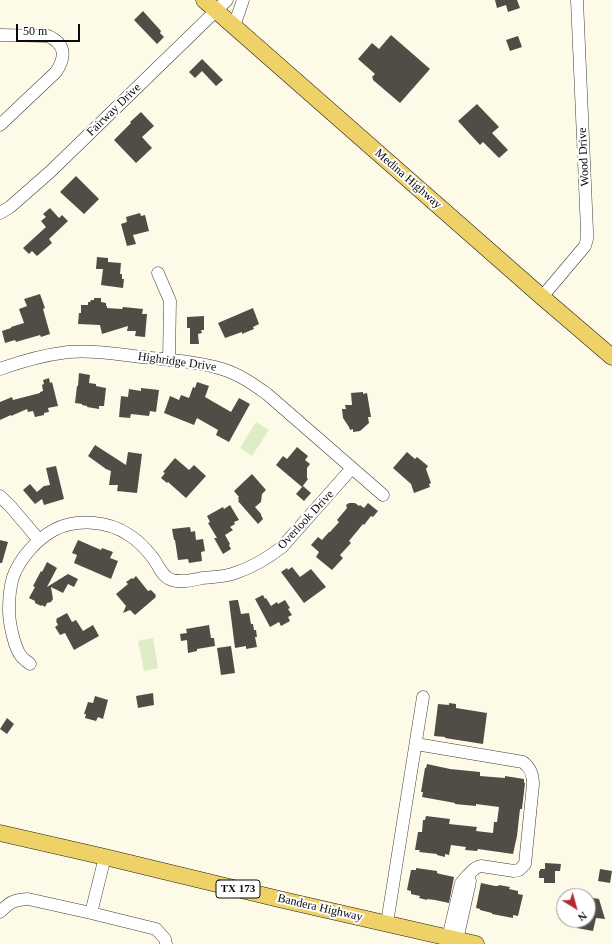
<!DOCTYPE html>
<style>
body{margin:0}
#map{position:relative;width:612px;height:944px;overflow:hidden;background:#fefae8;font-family:"Times New Roman",serif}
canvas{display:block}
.north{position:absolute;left:556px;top:888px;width:40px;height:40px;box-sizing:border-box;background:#fff;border:1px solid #9d9d9d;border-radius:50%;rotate:143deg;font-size:11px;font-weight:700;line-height:16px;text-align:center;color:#0a0a0a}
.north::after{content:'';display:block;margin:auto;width:14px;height:18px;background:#b02c2f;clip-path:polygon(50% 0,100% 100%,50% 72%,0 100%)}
.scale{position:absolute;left:16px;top:24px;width:64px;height:18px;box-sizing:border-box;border:2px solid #0a0a0a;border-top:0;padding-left:5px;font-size:12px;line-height:14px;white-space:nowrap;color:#0a0a0a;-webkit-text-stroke:3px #fff;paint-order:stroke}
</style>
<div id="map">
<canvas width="612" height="944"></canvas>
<div class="north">N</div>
<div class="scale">50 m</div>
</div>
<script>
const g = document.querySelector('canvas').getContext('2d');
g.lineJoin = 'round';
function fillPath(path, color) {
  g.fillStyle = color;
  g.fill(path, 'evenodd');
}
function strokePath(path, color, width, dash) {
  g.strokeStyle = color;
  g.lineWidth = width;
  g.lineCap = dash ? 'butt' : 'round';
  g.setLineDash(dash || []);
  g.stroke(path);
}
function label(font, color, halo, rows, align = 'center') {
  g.font = font + ' "Times New Roman",serif';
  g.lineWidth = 4;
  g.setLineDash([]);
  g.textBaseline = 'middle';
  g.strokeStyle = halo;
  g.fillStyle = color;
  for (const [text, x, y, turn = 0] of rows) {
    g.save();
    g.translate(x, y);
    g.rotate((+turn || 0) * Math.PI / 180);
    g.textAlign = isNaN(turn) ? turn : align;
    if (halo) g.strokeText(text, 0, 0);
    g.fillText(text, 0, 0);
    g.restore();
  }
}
fillPath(new Path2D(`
 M256 422 269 430 252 456 240 448Z
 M153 638 158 668 144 671 138 641Z`), '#deedc7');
fillPath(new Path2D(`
 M495 0H517L520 8 508 12 506 5 497 8Z
 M143 11 161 31 160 33 164 37 157 44 134 20Z
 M391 35 430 69 400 103 373 80V79L372 77 375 74 358 59 372 43 379 49Z
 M518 36 522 47 510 51 506 40Z
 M202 59 223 80 216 86 202 71 195 78 189 72Z
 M477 104 499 127 492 133 508 150 499 158 483 142 480 145 458 121Z
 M141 112 154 126 142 137 152 148 136 163 114 140 131 123 130 122Z
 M76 176 99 199 84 214 60 192Z
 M50 208 59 218 62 215 68 221 49 239 52 243 37 256 32 251 29 254 23 248 46 227 41 221 46 217 43 214Z
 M140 213 141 216 145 215 149 231 133 235 136 244 127 246 121 224 127 222 126 217Z
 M97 257 108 258V262L121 263 120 274H122V279H124L123 288 101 285 103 269H96Z
 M40 294 45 308 43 309 50 334 41 337 40 335 16 342 15 340 5 343 2 331 11 328V327L24 323 19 309 27 306 24 299Z
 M94 298H101V302L106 303V306H107V308L122 309 123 307 143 309 142 314H147L145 337 135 336 136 331H127L128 326 102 334 100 325 78 324 79 313H81V305H88V302H90L91 300H94Z
 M253 308 259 324 253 327 254 329 242 334V332L225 338 218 323Z
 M204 316V330H201L202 333 198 334 199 344H190V328H187V317Z
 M79 373 90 375 89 383 96 384V386L106 388 104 406H99V409L87 407V406L82 405V404L75 403 77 386H78Z
 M49 378 50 383 52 382 58 406 48 408 49 412 44 413V415L35 417 33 411 28 412 27 409 11 416V415L0 420V402L12 397 13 400 40 393V392L43 391 42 385 44 384 43 380Z
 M197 382 209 386 205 397 231 412 239 398 250 404 229 442 216 435 218 430 197 418 194 425 164 413 170 396 179 400 181 395 189 398 193 387 195 388Z
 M141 388 159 390 156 412 150 411 149 416 131 414 130 418 119 417 121 396 128 397 129 389 141 391Z
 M363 392V394L367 393 371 417H368L369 423 360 431 353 432V429L350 430 349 427 343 418 342 409H346L345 405H352L351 393Z
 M95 445 126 465 128 452 142 454 137 493 117 491 118 485H109L111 471 106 469 88 456Z
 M297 447 308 456 305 460 310 464 307 468V478L308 479 302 487 276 465 283 456 287 459Z
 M407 452 415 459 417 457 428 466 426 469 431 483 429 484 430 487 414 493 411 484 393 468Z
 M175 458 189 470 194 465 206 476 186 498 168 482 167 483 161 478 165 473 163 472Z
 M56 466 64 499 44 505 42 499 35 504 23 490 30 484 37 492 44 486 50 485 46 468Z
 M252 474 266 490 262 494 261 502 255 507 261 514V515L263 519 258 524 238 501 239 500 238 498 239 497 234 491Z
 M303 486 311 493 304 501 296 494Z
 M349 503H355L359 506 360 505 364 508 368 503 378 511 373 517 371 516 364 525 363 524 349 541 351 543 340 555 343 558 332 570 316 557 319 552 311 545 318 537 322 540 329 532H330L339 522 337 520 347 508 346 505Z
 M230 505 239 520 234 522 235 524 230 527 233 530 225 535 230 544 229 545 231 549 223 554 214 538H217L208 523 210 522 207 516 223 507 224 509Z
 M190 527 191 532 195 531 196 540 203 539 205 551 201 552 202 561 189 563 188 559 178 560 175 540H174L172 529Z
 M0 540 8 542 2 563H0Z
 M78 540 101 550 102 548 113 552 110 558 118 561 111 579 74 563 77 555 72 553Z
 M47 562 57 568 47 587 68 574 78 579 74 587 68 584 63 593 51 587 53 599 51 602 47 603 45 607 42 605 41 606 35 603V601L29 598 35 587 33 586 41 571 42 572Z
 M292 567 300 577 311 569 326 587 304 603 281 572 287 568 288 570Z
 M136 576 148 591 151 590 156 595 155 596 156 597 135 615 130 610 123 613 126 606 116 594 128 584 126 582 132 578 133 579Z
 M263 595 265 599 266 598 271 606 277 602 278 604 285 600 290 608 288 609 292 615 288 617 290 621 281 626 279 622 270 627 255 599Z
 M236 600H238L241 614 249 613 251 624H253L254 630H256L257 637H255L257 647 246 649V646L235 648 229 601Z
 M67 613 72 622 76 620 83 631 93 625 99 636 74 650 65 633 60 635 55 627 58 625 56 621 57 620 56 619Z
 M209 625 211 638H214L215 646 197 649V651L188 653 187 640 181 641 180 634 187 633 186 629Z
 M231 646 235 673 221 675 217 648Z
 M153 693 154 705 138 708 136 696Z
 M95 696 108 700 103 719 98 717 96 721 85 718 86 714H84L88 702 93 703Z
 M449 703 456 704V708L487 713 483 744 445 738V737L434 736 438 704 449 705Z
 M7 718 14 724 7 734 0 729Z
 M427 764 450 769 480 772V776L505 778V776L524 779V783H525L522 809H520L517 836 513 854 478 849 477 851 465 850 466 847 451 845 449 855 445 854V857L437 855V854L419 852 420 850H415L418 832H422L423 820H425L426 816 450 819 449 824 477 827 476 831 493 833 494 822H497L499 807 476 804V806L455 804V803L422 797 423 792H421L425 768H426Z
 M545 863 561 864 560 871H555V883H544V878H539V871H540V869H545Z
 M416 868 437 871V873L440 874 454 877 449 903 435 900 427 899V900L419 898 420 896 411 894V891L407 890 411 870H416Z
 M600 869 612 871 610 883 598 881Z
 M481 883 495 886H498L499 885 510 887 509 889 518 891V894L523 895 518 916 513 915V918L492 914V913L480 910V909L476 908Z
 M588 897 599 899 605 919 596 918 593 931 577 928 579 920H588Z`), '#524c47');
const minor = new Path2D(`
 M234 26 243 0
 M0 35 48 36C66 44 66 57 56 72L0 125
 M0 213 10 207 51 171 227 0
 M158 273 170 301 169 360
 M542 297 585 246 587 239V231L577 0
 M0 369C22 361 44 355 68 352 92 350 117 354 141 357 168 360 196 361 222 369 239 374 253 384 267 394L383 495
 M0 496 11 507 39 540
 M30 664C28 662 23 659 21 656 14 647 9 622 9 610 9 599 10 587 13 577 20 558 37 539 54 530 76 518 109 521 129 535 139 541 146 549 153 558 159 566 162 577 172 580 182 583 193 580 202 578 213 577 225 577 235 573 253 567 268 558 282 547L352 468
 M416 744 523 762C531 768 533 775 533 784L525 864 519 870 514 871 481 866C473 868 474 870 468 875 465 878 464 880 461 883L448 938
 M105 857 91 913 156 929 165 939 166 944
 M0 912C10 902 13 900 28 899L91 913
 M387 923 423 697
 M457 940 469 886 470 881 468 875`);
const major = new Path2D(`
 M204 0 542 297 612 357
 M0 833 105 857 283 900 476 944`);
strokePath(minor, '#3d3d3d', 13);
strokePath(major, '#1b1b1b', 17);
strokePath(minor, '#fff', 12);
strokePath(major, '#efd267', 16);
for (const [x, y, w] of [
 [238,889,44]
]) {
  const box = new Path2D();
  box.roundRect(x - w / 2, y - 9, w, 18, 3);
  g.fillStyle = '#fff';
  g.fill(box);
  strokePath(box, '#0a0a0a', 1);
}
label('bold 11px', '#0a0a0a', null, [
 ["TX 173",238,889]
]);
label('12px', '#0a0a0a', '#fff', [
 ["Fairway Drive",114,110,-44],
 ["Wood Drive",584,157,-93],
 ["Medina Highway",408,179,41],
 ["Highridge Drive",177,362,8],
 ["Overlook Drive",306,520,-47],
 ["Bandera Highway",320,908,13]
]);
</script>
